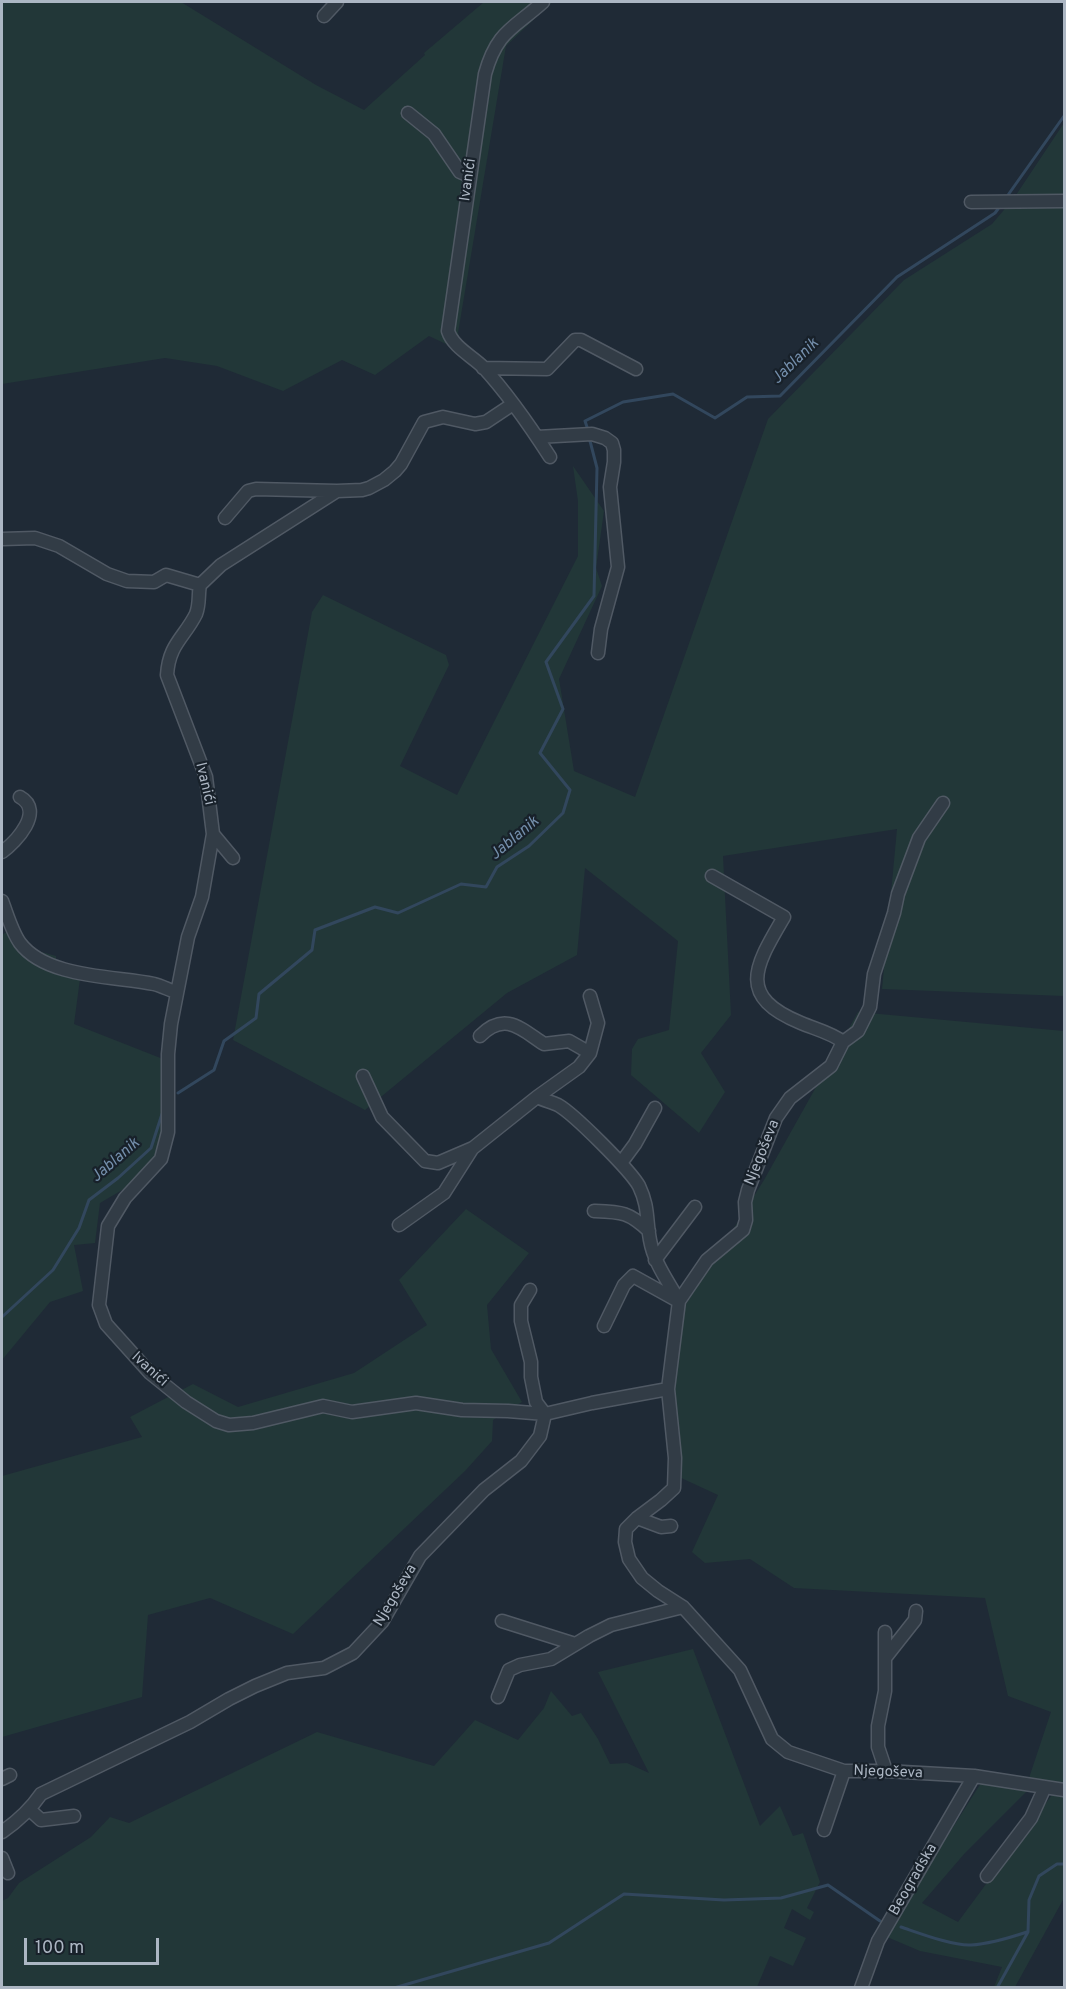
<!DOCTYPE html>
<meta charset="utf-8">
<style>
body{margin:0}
#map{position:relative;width:1066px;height:1989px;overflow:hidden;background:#1f2a36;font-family:Overpass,sans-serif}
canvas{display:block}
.frame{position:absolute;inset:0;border:3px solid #acb6c3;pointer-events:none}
.scale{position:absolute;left:24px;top:1938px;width:135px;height:27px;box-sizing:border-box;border:3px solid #acb6c3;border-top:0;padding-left:8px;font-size:18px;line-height:21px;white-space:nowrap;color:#acb6c3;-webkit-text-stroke:4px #18212a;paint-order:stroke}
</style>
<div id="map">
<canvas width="1066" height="1989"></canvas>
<div class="frame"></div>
<div class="scale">100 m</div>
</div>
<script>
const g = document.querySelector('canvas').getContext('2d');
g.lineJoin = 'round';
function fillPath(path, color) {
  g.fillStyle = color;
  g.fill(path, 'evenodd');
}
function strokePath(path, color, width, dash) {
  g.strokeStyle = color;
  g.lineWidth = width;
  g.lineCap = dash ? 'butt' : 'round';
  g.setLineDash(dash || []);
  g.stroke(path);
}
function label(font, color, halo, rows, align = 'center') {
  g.font = font + ' Overpass,sans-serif';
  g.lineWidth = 4.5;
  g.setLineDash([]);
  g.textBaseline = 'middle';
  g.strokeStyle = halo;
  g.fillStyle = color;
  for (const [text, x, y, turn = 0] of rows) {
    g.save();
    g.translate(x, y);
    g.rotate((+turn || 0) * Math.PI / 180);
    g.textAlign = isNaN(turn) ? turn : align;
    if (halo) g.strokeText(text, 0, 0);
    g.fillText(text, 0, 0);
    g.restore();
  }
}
fillPath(new Path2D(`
 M2 2H181L316 85 364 110 425 55 424 53 484 2H552L506 46 458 333 460 339 486 364 465 361 446 344 429 336 375 375 342 360 283 391 217 366 165 358 2 384Z
 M1064 123V996L882 989 897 829 723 856 731 1015 701 1053 725 1092 699 1133 631 1075 632 1049 638 1039 669 1030 678 941 585 868 577 955 507 993 365 1110 233 1040 312 612 323 595 446 655 449 665 400 766 457 795 578 556V501L573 466 604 511 596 568 602 586 559 679 574 771 635 797 768 419 904 280 992 224 1014 198Z
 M15 926 27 948 56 956V970L80 979 74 1024 163 1059 166 1144 129 1186 100 1203 95 1243 74 1245 83 1291 50 1302 2 1360V935Z
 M858 1012 1064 1031V1898L1015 1987H994L1002 1967 920 1951 887 1937 905 1903 981 1783 1020 1786 1027 1791 965 1853 922 1903 958 1922 1060 1784 1029 1778 1051 1712 1008 1696 985 1598 794 1588 750 1559 705 1563 692 1552 718 1495 679 1477 672 1390 683 1309 764 1180Z
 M466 1209 529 1253 487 1305 491 1349 522 1402 493 1420 492 1441 465 1471 293 1634 210 1598 148 1615 142 1697 2 1737V1476L142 1437 130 1417 193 1384 238 1407 354 1373 427 1325 399 1280Z
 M693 1649 760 1826 780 1806 793 1836 803 1833 820 1882 807 1908 814 1912 810 1920 792 1909 784 1928 806 1938 793 1966 770 1956 757 1987H2V1901L8 1898 19 1883 91 1837 110 1817 129 1823 317 1732 434 1766 475 1720 518 1740 544 1708 551 1691 572 1716 581 1713 598 1739 610 1764 627 1763 649 1773 598 1672Z`), '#223738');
strokePath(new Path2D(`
 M1008 195 1064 116
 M587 427 585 421 623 402 673 394 715 418 747 397 780 396 897 277 995 213 998 209
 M178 1093 214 1070 224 1041 256 1018 259 994 312 950 315 930 375 907 398 913 461 884 486 887 497 867 529 846 563 813 570 790 540 753 563 709 546 662 594 596 597 468 590 441
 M2 1317 53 1270 79 1228 89 1200 118 1178 151 1148 162 1114
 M901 1927C919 1933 953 1946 971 1945 990 1944 1009 1938 1027 1932
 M394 1988 549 1943 624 1894 724 1900 781 1898 828 1885 880 1921
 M997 1988 1028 1932 1029 1900 1039 1876 1057 1864H1064`), '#32475d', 3);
const minor = new Path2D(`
 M543 2C513 29 497 31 485 74L448 331C453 347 472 356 483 367 508 394 530 426 550 457
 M324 16 337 2
 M408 113 434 134 460 172 469 176
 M971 202 1064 201
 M483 368 547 369 575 340H581L636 369
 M513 404 486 422 475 424 443 417 424 422 401 464 395 471 384 480 369 488 362 490 337 491 221 565 200 585C198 594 200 604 196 614 184 638 169 644 167 675L206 777 213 834 202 897 188 937 171 1024 168 1054V1132L161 1159 125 1198 108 1226 99 1305 106 1324 150 1373 186 1402 216 1421 229 1425 253 1423 323 1406 352 1412 416 1403 462 1410 508 1411 545 1414
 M537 437 592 434 605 438 612 443 614 450V462L610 487 618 567 601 629 598 653
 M225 518 248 491 256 489 337 491
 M2 539 35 538 59 546 107 574 127 581 154 582 166 575 200 585
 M943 803 919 838 898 894 894 913 874 974 870 1007 858 1031 843 1042 831 1066 790 1098 776 1118 748 1190 745 1202 746 1220 743 1230 707 1260 679 1301 668 1389 675 1458 674 1488 661 1500 637 1518 626 1529 625 1542 629 1559 642 1578 658 1591 683 1607 740 1670 772 1739 788 1752 844 1771H886L974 1776 1064 1790
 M213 834 233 858
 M2 852C16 842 45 811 20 797
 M712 876 784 917C756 965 735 996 801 1023 815 1029 832 1033 843 1042
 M2 901C7 914 12 932 20 943 46 978 115 976 154 984 162 986 169 990 176 992
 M480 1036C505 1011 521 1029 544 1044L569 1041 590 1053
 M363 1076 382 1117 425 1161 438 1163 473 1148 537 1097 579 1067 590 1053 598 1023 590 996
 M537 1097C543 1100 551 1102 558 1105 574 1114 630 1170 639 1186 649 1207 646 1219 650 1240 654 1263 668 1281 679 1301
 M621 1163 635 1144 655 1108
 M594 1211C622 1212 629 1212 649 1231
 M399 1225 444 1193 472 1149
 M655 1260 695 1207
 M530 1290 521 1305V1321L531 1362V1377L536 1402 545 1414
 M604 1326 624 1285 633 1276 678 1301
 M637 1518 661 1527 671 1526
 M502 1621 575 1644
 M885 1632V1691L878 1726V1747L886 1771
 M885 1658 915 1620 916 1611
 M498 1697 509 1670 520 1665 551 1659 589 1636 611 1625 683 1607
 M2 1779 10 1775
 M30 1810 41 1820 74 1816
 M824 1830 844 1771
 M2 1832C18 1821 30 1810 41 1794L190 1722 229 1699 255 1686 287 1673 324 1668 353 1653 382 1622 420 1556 484 1490 521 1461 540 1436 545 1414 592 1403 668 1389
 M2 1858 8 1873
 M987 1876 1031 1818 1045 1787
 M861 1988 878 1941 974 1776`);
strokePath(minor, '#505964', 15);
strokePath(minor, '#323c46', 12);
label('15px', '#acb6c3', '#18212a', [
 ["Ivanići",469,180,-82],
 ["Ivanići",204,784,77],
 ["Njegoševa",763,1153,-68],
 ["Ivanići",149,1370,42],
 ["Njegoševa",396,1596,-59],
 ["Njegoševa",888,1773,2],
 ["Beogradska",914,1880,-60]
]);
label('italic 16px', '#748fac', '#18212a', [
 ["Jablanik",796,362,-44],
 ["Jablanik",515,839,-40],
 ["Jablanik",116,1161,-41]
]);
</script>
